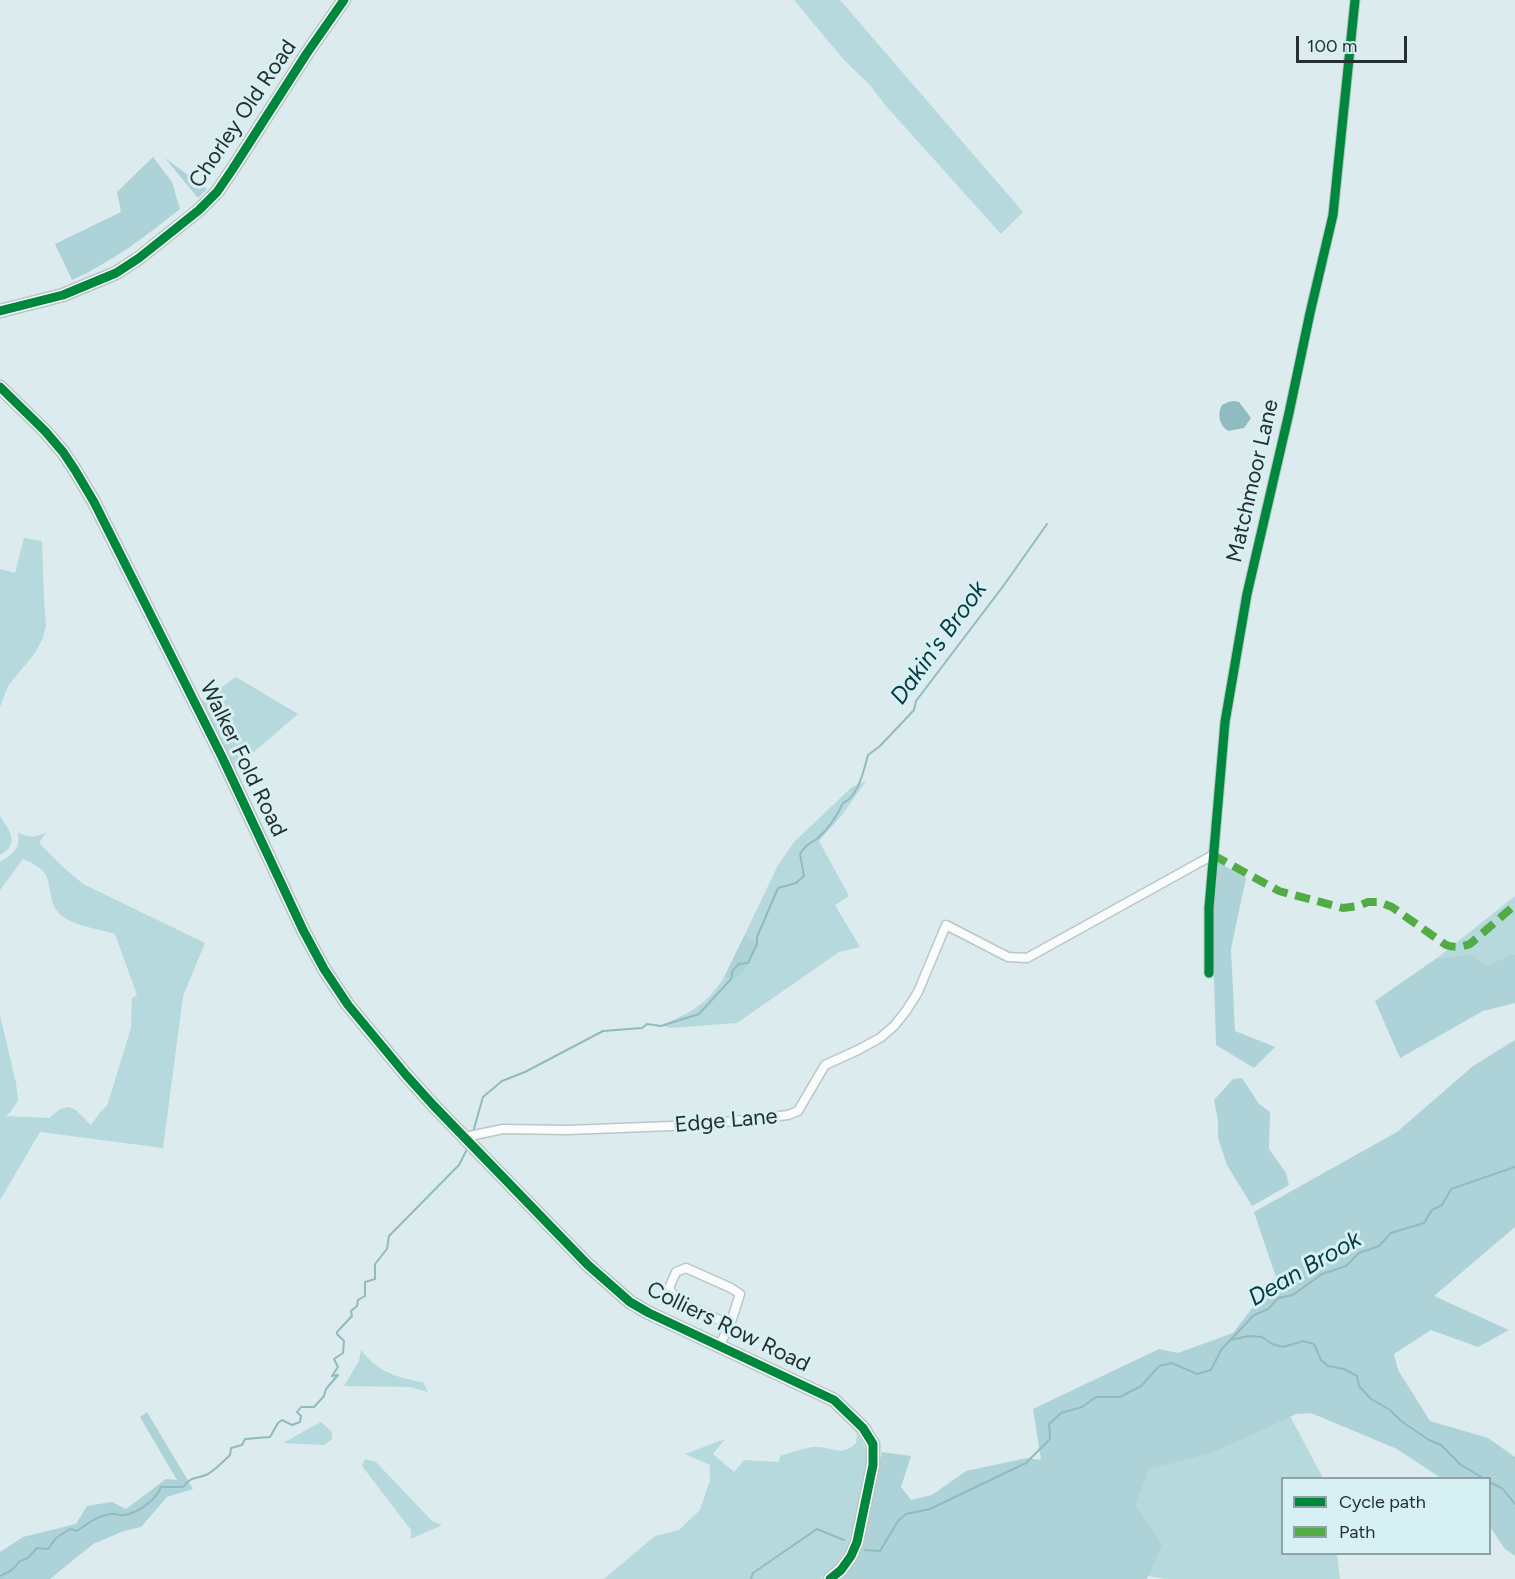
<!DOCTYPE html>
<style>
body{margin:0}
#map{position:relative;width:1515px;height:1579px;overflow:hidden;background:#dcebed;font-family:Figtree,sans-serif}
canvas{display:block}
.legend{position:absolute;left:1281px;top:1477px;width:210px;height:78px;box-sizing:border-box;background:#d6f0f3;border:2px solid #8fa3a5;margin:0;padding:8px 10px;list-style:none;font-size:18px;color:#252f30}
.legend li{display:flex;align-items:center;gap:12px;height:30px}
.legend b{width:30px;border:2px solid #8fa3a5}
.scale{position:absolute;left:1296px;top:36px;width:111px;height:27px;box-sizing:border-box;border:3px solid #252f30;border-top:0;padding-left:8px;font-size:18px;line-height:21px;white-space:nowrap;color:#252f30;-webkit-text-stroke:4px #d6f0f3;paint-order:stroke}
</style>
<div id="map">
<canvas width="1515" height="1579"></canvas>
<ul class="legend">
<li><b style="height:8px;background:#00873e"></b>Cycle path</li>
<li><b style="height:8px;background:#53ab45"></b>Path</li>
</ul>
<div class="scale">100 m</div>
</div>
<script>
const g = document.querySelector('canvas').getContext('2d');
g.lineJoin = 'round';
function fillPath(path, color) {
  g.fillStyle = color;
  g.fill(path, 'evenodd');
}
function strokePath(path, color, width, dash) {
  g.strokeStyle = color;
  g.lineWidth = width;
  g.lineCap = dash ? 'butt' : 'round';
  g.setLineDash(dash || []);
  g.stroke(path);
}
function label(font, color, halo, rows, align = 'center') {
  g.font = font + ' Figtree,sans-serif';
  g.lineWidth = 6;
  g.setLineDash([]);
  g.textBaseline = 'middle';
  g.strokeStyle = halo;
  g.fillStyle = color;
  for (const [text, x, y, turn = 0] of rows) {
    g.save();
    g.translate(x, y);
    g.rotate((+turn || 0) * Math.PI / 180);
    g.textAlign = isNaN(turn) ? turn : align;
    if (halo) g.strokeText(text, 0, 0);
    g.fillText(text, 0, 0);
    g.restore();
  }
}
fillPath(new Path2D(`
 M794 0H840L1023 212 1001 234 886 106 869 84 844 60Z
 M24 538 42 541 44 600 46 626 43 638 35 653 8 686 0 707V569L15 573Z
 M236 677 298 714 235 768 202 701Z
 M866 781 842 815 819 841 849 896 835 905 860 947 839 952 737 1023 670 1028 662 1025C691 1012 706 1006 724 977L732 980 759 944 745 934 778 865 794 842 852 787Z
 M0 816C9 830 21 844 0 855Z
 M18 832C29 838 35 838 46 832L39 843 63 867 83 884 205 943 183 996 163 1148 40 1132 0 1200V1015L16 1083 18 1101 11 1111 6 1116 49 1118 60 1109 68 1107 76 1110 91 1125 101 1111 107 1106 131 1028 132 998 137 995 115 934C100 929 73 926 61 915 48 904 52 887 46 875 41 867 31 862 23 859L0 890V862C13 854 21 848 18 832Z
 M1515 896V955L1511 954 1487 966 1470 954 1437 958Z
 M361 1350C374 1366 383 1372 403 1378 410 1379 416 1382 423 1382L428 1392 411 1387 344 1386 359 1361Z
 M1290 1416 1323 1478H1282V1554H1337L1340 1579H1166L1148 1576 1163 1545 1136 1506 1149 1468 1213 1453Z
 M321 1422 332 1432V1439L324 1445 283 1443Z
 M852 1428C861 1438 867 1448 868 1461L848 1548 842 1560 820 1579H604L655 1536 679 1530 700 1510 710 1480V1465L685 1454 725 1439 713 1454 734 1472 744 1460 779 1462 780 1456C791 1453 803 1448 814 1447 832 1446 841 1458 856 1443L857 1435Z
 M365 1459 376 1462 432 1521 442 1525 411 1539V1530L362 1466Z`), '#b6d9de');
fillPath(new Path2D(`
 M153 157 172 182 180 209C146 236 112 262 72 280L55 244 121 212 117 192Z
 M165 158 207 189 198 198Z
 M1218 862 1246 878 1231 949 1235 1031 1275 1047 1254 1068 1216 1045 1212 912Z
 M745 934 759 944 744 972 732 980 724 977Z
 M1470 954 1487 966 1511 954 1515 955V1003L1483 1011 1400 1058 1375 1001 1437 958Z
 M1515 1040V1227L1434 1296 1509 1330 1478 1347 1431 1330 1394 1354 1398 1370 1430 1421 1488 1438 1515 1457V1556L1505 1549 1490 1527V1478H1441L1397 1449 1311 1413 1296 1414 1213 1453 1149 1469 1136 1506 1163 1545 1147 1579H842L850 1570 862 1548 882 1452 911 1456 901 1487 911 1500 932 1495 966 1471 1027 1458 1041 1460 1033 1409 1159 1349 1178 1353 1233 1333 1276 1277 1254 1212 1397 1132 1473 1066Z
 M1242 1078 1259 1104 1270 1112 1269 1149 1286 1173 1289 1185 1252 1206 1227 1165 1218 1138V1120L1214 1100 1233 1079Z
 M147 1412 193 1489 167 1497 141 1527 124 1531 93 1544 50 1579H0V1552L23 1537 76 1524 87 1506 112 1502 126 1509 166 1479 177 1480 140 1417Z`), '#add2d8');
fillPath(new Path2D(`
 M1234 401 1239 402 1251 418 1244 428 1228 431C1219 425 1217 414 1222 405L1228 402Z`), '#90bbc1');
strokePath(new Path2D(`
 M473 1132 483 1097 502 1081 525 1072 603 1031 642 1028 647 1024 661 1026 699 1014 731 979 733 970 739 964 748 963 757 944V937L778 888 796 883 804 876 800 854C807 843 809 845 818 838 829 828 837 816 843 803 858 797 864 770 868 755L880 746 914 710 916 701 1004 585 1047 524
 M1231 1340 1248 1336 1262 1337 1272 1344 1283 1347 1303 1341 1314 1344 1321 1360 1328 1366 1344 1369 1357 1376 1359 1386 1371 1399 1390 1410 1401 1421 1429 1440 1441 1445 1461 1465 1483 1478
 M1490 1482 1503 1489 1515 1504
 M865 1550 880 1551 898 1521 906 1514 930 1509 1026 1463 1050 1439 1049 1424 1061 1413 1082 1407 1096 1397H1120L1141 1386 1159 1366 1172 1363 1197 1374 1211 1370 1221 1350 1254 1315 1268 1309 1278 1298 1293 1295 1322 1274 1346 1266 1359 1253 1379 1246 1391 1233 1424 1223 1432 1210 1442 1205 1451 1189 1515 1167
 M0 1576 12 1570 20 1561 28 1558 37 1548 48 1549 56 1538 70 1529 77 1531C87 1524 97 1516 110 1514 115 1513 120 1516 124 1515 138 1513 156 1500 161 1487H183C192 1475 196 1480 208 1474 216 1469 223 1462 230 1455L231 1448 242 1445 245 1439 270 1437 278 1423 282 1420 292 1425 300 1422 301 1416 297 1412 301 1407H314L324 1396 326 1389 338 1375 332 1376 338 1367 334 1359 343 1353 344 1341 337 1334V1332L352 1316 351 1311 357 1306 358 1300 365 1296V1282L375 1279V1264L387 1249 389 1236 459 1165 467 1149
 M751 1579 753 1573 817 1529 844 1540`), '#90bbc1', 2);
const street = new Path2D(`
 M1209 973V908L1225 722 1247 594 1289 413 1310 313 1333 215 1355 0
 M465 1137 503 1129 567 1130 698 1125 788 1115 798 1111 825 1065 858 1050 880 1038 894 1026 906 1011 918 992 946 925 1008 957 1027 958 1213 855
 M719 1346 730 1325 740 1294 731 1288 686 1268 676 1272 669 1288 676 1300 730 1325`);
const secondary = new Path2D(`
 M0 311 63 295 116 273 139 258 199 210 217 192 232 170 307 53 344 0
 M0 387 45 431 63 452 75 470 94 502 222 757 303 930 324 969 348 1005 406 1075 434 1106 588 1265 630 1302 649 1313 834 1400 863 1428 873 1444V1465L857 1542 851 1556 841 1570 830 1579`);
strokePath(street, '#bbc6c8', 11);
strokePath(secondary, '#bbc6c8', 15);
strokePath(street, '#fafcfc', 8);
strokePath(secondary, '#fafcfc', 12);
strokePath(new Path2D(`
 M1213 855 1279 891 1343 908 1358 906 1368 902H1379L1392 907 1446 945C1455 948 1461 947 1470 944L1515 905`), '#53ab45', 8, [15, 8]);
strokePath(new Path2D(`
 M0 311 63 295 116 273 139 258 199 210 217 192 232 170 307 53 344 0
 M0 387 45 431 63 452 75 470 94 502 222 757 303 930 324 969 348 1005 406 1075 434 1106 588 1265 630 1302 649 1313 834 1400 863 1428 873 1444V1465L857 1542 851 1556 841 1570 830 1579
 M1209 973V908L1225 722 1247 594 1289 413 1310 313 1333 215 1355 0`), '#00873e', 9);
label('22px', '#252f30', '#d6f0f3', [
 ["Chorley Old Road",243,114,-56],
 ["Matchmoor Lane",1253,481,-77],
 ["Walker Fold Road",243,759,64],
 ["Edge Lane",726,1121,-5],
 ["Colliers Row Road",728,1327,26]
]);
label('italic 24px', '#043a40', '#d6f0f3', [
 ["Dakin's Brook",939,643,-54],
 ["Dean Brook",1305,1269,-30]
]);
</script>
